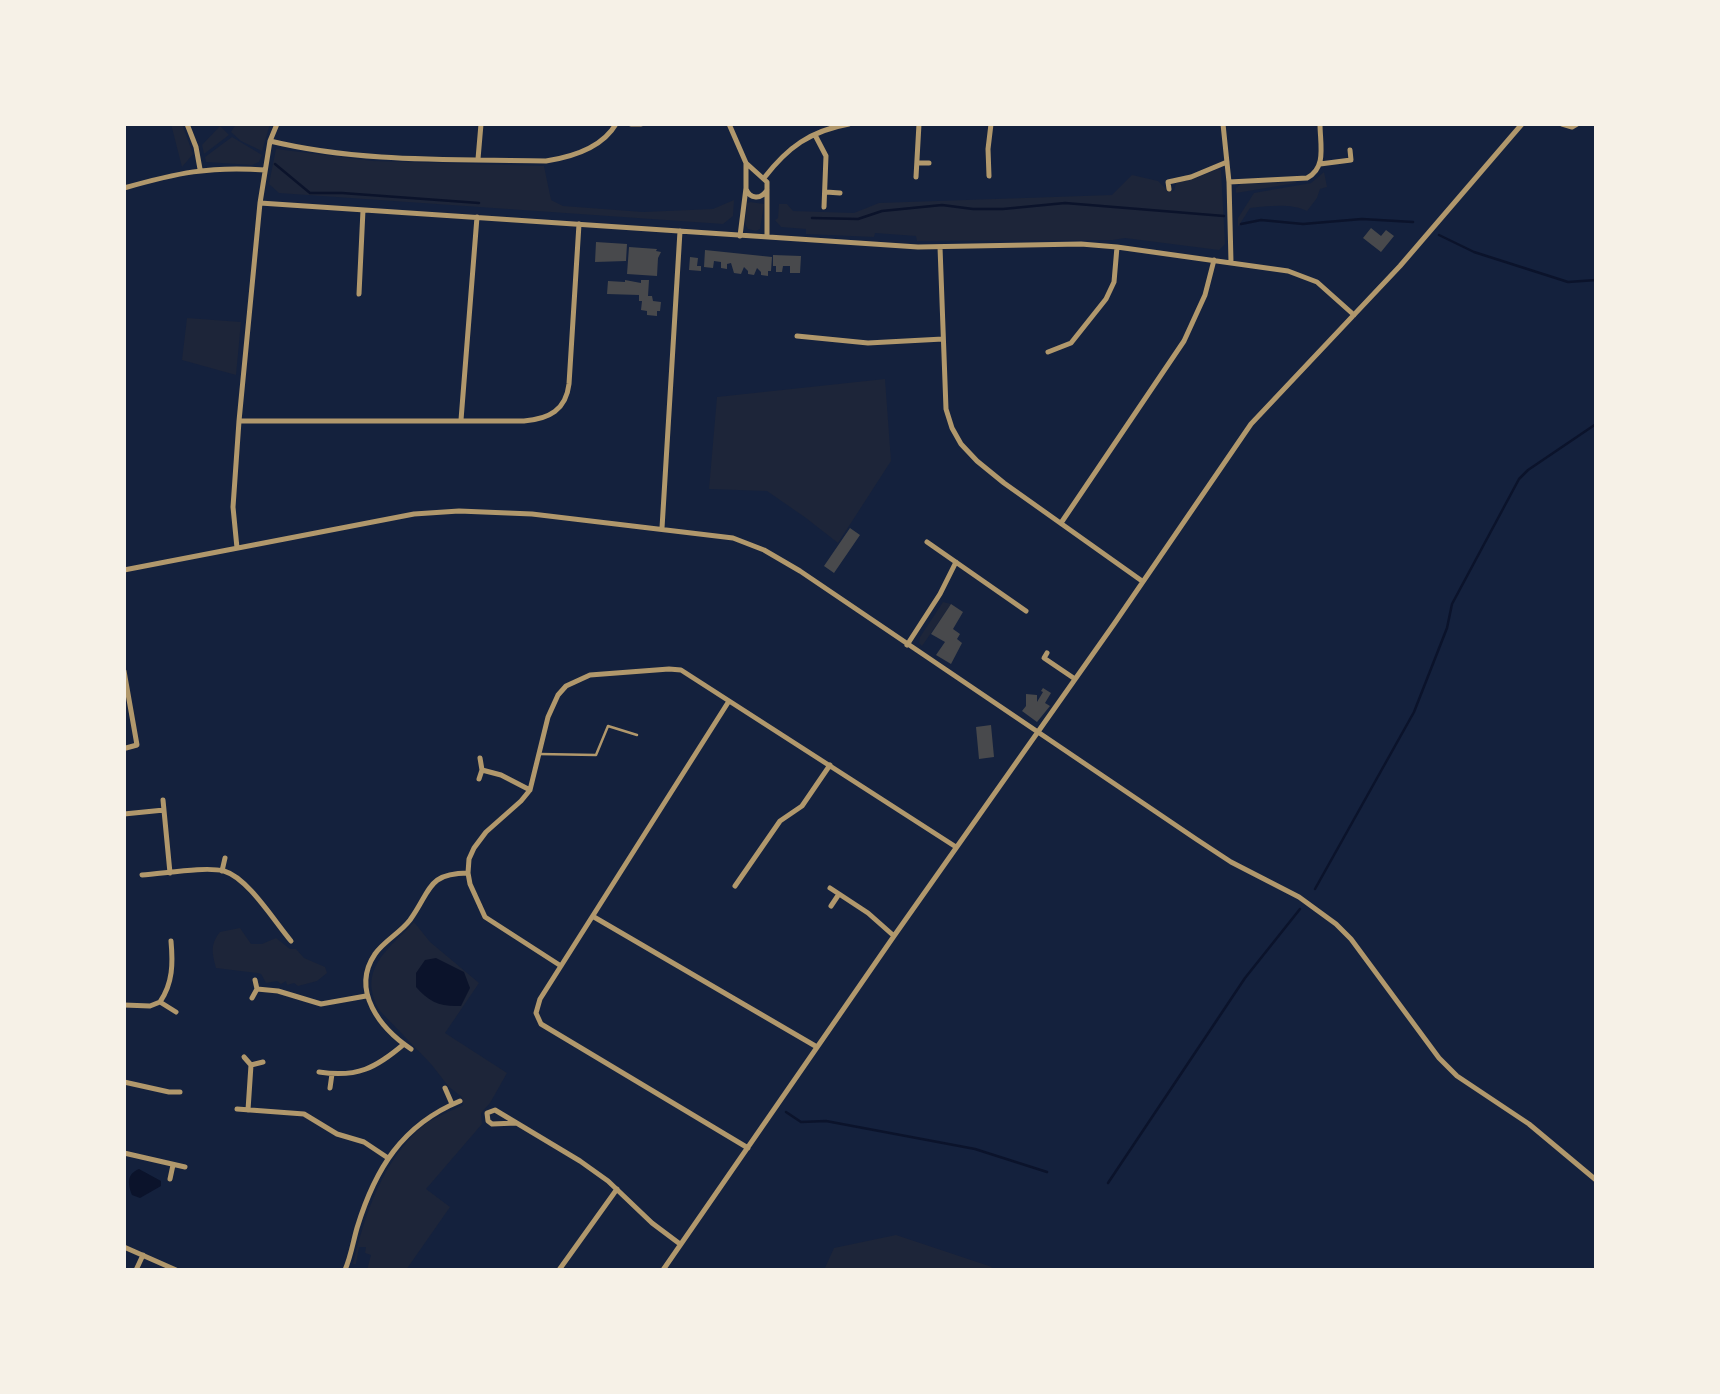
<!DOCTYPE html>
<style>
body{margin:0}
#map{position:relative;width:1720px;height:1394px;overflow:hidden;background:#14213d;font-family:Montserrat,sans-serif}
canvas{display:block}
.frame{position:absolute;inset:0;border:126px solid #f6f1e7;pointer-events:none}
</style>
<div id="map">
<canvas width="1720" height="1394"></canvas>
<div class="frame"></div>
</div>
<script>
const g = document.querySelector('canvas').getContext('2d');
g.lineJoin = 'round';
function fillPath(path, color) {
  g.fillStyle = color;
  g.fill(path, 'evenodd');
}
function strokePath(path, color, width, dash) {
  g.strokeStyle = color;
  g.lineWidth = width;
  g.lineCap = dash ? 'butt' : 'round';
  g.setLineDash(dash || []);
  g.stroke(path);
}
fillPath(new Path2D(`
 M171 124H182L193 154 182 167Z
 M236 124H270L262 151 241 141 231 132Z
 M220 126 229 135 204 154 202 145Z
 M232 137 262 155 259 162 252 165 206 162 205 157Z
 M276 149 373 161 544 166 551 200 563 206 643 212 713 209 734 200 733 216 723 224 279 193 269 184Z
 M1218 169 1221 170 1225 244 1219 250 1125 238 1113 240 917 241 916 236 875 233 874 237 806 234V229L781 227 775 220 778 218 779 204H787L793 211 854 213 879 203 1112 195 1132 175 1158 181 1168 191H1174L1176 183 1196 178Z
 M1324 172 1327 187 1320 189 1317 198 1307 211C1292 203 1267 206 1250 208L1238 227V218L1254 193 1311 183Z
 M1296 182V183L1236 193V188L1241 184Z
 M750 202 764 204 760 229 756 231 748 229 745 224 747 203Z
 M187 318 241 322 236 375 182 360Z
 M885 379 891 461 838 543 806 518 767 491 709 489 717 397Z
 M943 602 951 604 922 646 919 643 920 637Z
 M414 922 430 942 479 983 445 1033 507 1073 490 1103 481 1113 482 1124 426 1189 450 1207 406 1270H367L371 1255 365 1253 366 1247H359L356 1264H353C365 1214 383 1159 424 1125 435 1117 451 1111 463 1105L462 1097 449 1087 431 1064 380 1011C356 970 388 950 414 922Z
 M240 928 251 944H262L276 938 290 949H296L304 958 325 967 327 973 317 981 298 986 294 983 287 985 286 981 281 984 277 981 266 983 261 974 257 973 216 968C212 952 210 945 220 932Z
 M896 1235 992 1267 990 1270H824L834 1248Z`), '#1d2539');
fillPath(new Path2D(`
 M436 958 464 972 470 988 461 1006C440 1007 429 1002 416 987V973L425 960Z
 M139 1169 161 1181V1186L140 1198 132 1195C128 1185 126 1174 139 1169Z`), '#0b132b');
strokePath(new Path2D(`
 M275 164 310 193H342L479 203
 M812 218 858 219 882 211 942 205 973 209H1003L1065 203 1224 216
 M1241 224 1261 220 1303 224 1362 219 1413 222
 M1439 235 1474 252 1568 282 1596 280
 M1315 889 1414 712 1447 628 1452 604 1519 479 1528 470 1596 424
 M786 1112 801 1122 826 1121 975 1149 1047 1172
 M1108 1183 1245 978 1300 909`), '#0b132b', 2.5);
fillPath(new Path2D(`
 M1371 228 1381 236 1386 230 1394 236 1381 252 1363 238Z
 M596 242 627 244 626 261 595 262Z
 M629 247 657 249 656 251 661 252 658 258 657 276 627 274Z
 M705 250 772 257 771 271H768V276L761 275V272L757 268 754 275 748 274V271L744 267 741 274 734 273 731 263 727 264V269L721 268V262L714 261 713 268 704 267Z
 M773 255 801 256 800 273H790V266H783L782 272H776V266H773Z
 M690 257 698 258 697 266H701V271L689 270Z
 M625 280 641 283V280H649L648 296H652L653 301 661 302 660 311H657V316L647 315V311L641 310 642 301H639V295L607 294 608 281 625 282Z
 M850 528 860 535 834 573 824 566Z
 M951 604 963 612 953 629 960 634 957 639 962 643 951 664 936 655 945 642 931 634Z
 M1043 688 1051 693 1045 703 1050 706 1037 722 1022 711 1026 706V694L1037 695V702L1043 692 1041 691Z
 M991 725 994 757 979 759 976 727Z`), '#48494c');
strokePath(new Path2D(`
 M539 754 596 755 608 726 637 735`), '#b1986c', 2.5);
strokePath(new Path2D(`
 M187 124 196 147 200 169
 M631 124H641
 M729 124 746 163 767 182V237
 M1223 124 1229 182 1231 262
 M1562 124 1572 127 1577 124
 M815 135 826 156 824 207
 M270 141C361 163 453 159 546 161 572 157 602 148 616 124
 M478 159 481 124
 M917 163H929
 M1320 164 1351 160 1350 150
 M989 176 988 149 991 124
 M916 177 919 124
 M764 178C788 147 810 131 849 124
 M1229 182 1307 178C1327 168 1320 144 1320 124
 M124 188C177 173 209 166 265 170
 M746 189C750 199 761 200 767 190
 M1169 189 1168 182 1191 177 1227 162
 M826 192 840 193
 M260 203 918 247 1081 244 1117 247 1288 271 1317 282 1354 315
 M740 236 746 188V163
 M940 247 946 409 952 428 961 444 977 461 1004 483 1142 581
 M359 294 363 210
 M797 336 868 343 943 339
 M1048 352 1071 343 1106 299 1114 282 1117 247
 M461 420 477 217
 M239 421H524C549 419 566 410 569 384L579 224
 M1061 523 1184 341 1205 295 1214 260
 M662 528 680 231
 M927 542 1026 611
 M237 548 233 507 239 421 260 203 270 141 277 124
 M124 570 414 514 459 511 532 514 733 538 764 550 800 571 1196 839 1231 862 1299 897 1336 924 1351 939 1439 1058 1457 1076 1529 1124 1596 1180
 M907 645 940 594 956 562
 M1047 653 1044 658 1075 679
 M124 671 137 745 126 748
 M729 701 540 999 536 1013 541 1024 748 1148
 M482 770 501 775 530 790
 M479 779 482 770 480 758
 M163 800 170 873
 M124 814 164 810
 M222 871 225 858
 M142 875C162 874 205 866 224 871 248 878 274 921 291 941
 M735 886 780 821 802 806 830 765
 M830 888 868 913 894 936
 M831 906 839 894
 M594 917 817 1047
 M561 966 485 917 470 884 468 873 469 859 474 848 486 832 521 801 530 790 548 717 558 695 566 686 590 675 669 669 681 670 956 847
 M257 989 278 991 321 1004 366 996
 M252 998 257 989 255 980
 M160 1002C173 983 173 963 171 941
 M124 1005 150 1006 160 1002 176 1012
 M411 1049C381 1029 350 991 375 954 384 941 400 933 410 920 431 891 427 873 468 873
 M244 1057 251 1065 263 1062
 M319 1072C357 1078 376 1068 404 1044
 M124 1082 169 1092H180
 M330 1088 332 1074
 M445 1088 452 1104
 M237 1109 304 1114 337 1134 364 1142 388 1158
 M248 1110 251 1065
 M516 1123 492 1124 488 1121 487 1113 495 1110 580 1161 608 1181 652 1223 680 1244
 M124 1153 185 1167
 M170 1179 173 1165
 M124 1247 176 1270
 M136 1270 143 1255
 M345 1270C351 1256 353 1242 357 1228 375 1169 402 1125 460 1101
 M559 1270 617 1189
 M663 1270 894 936 1114 624 1251 424 1400 266 1522 124`), '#b1986c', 5);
</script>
